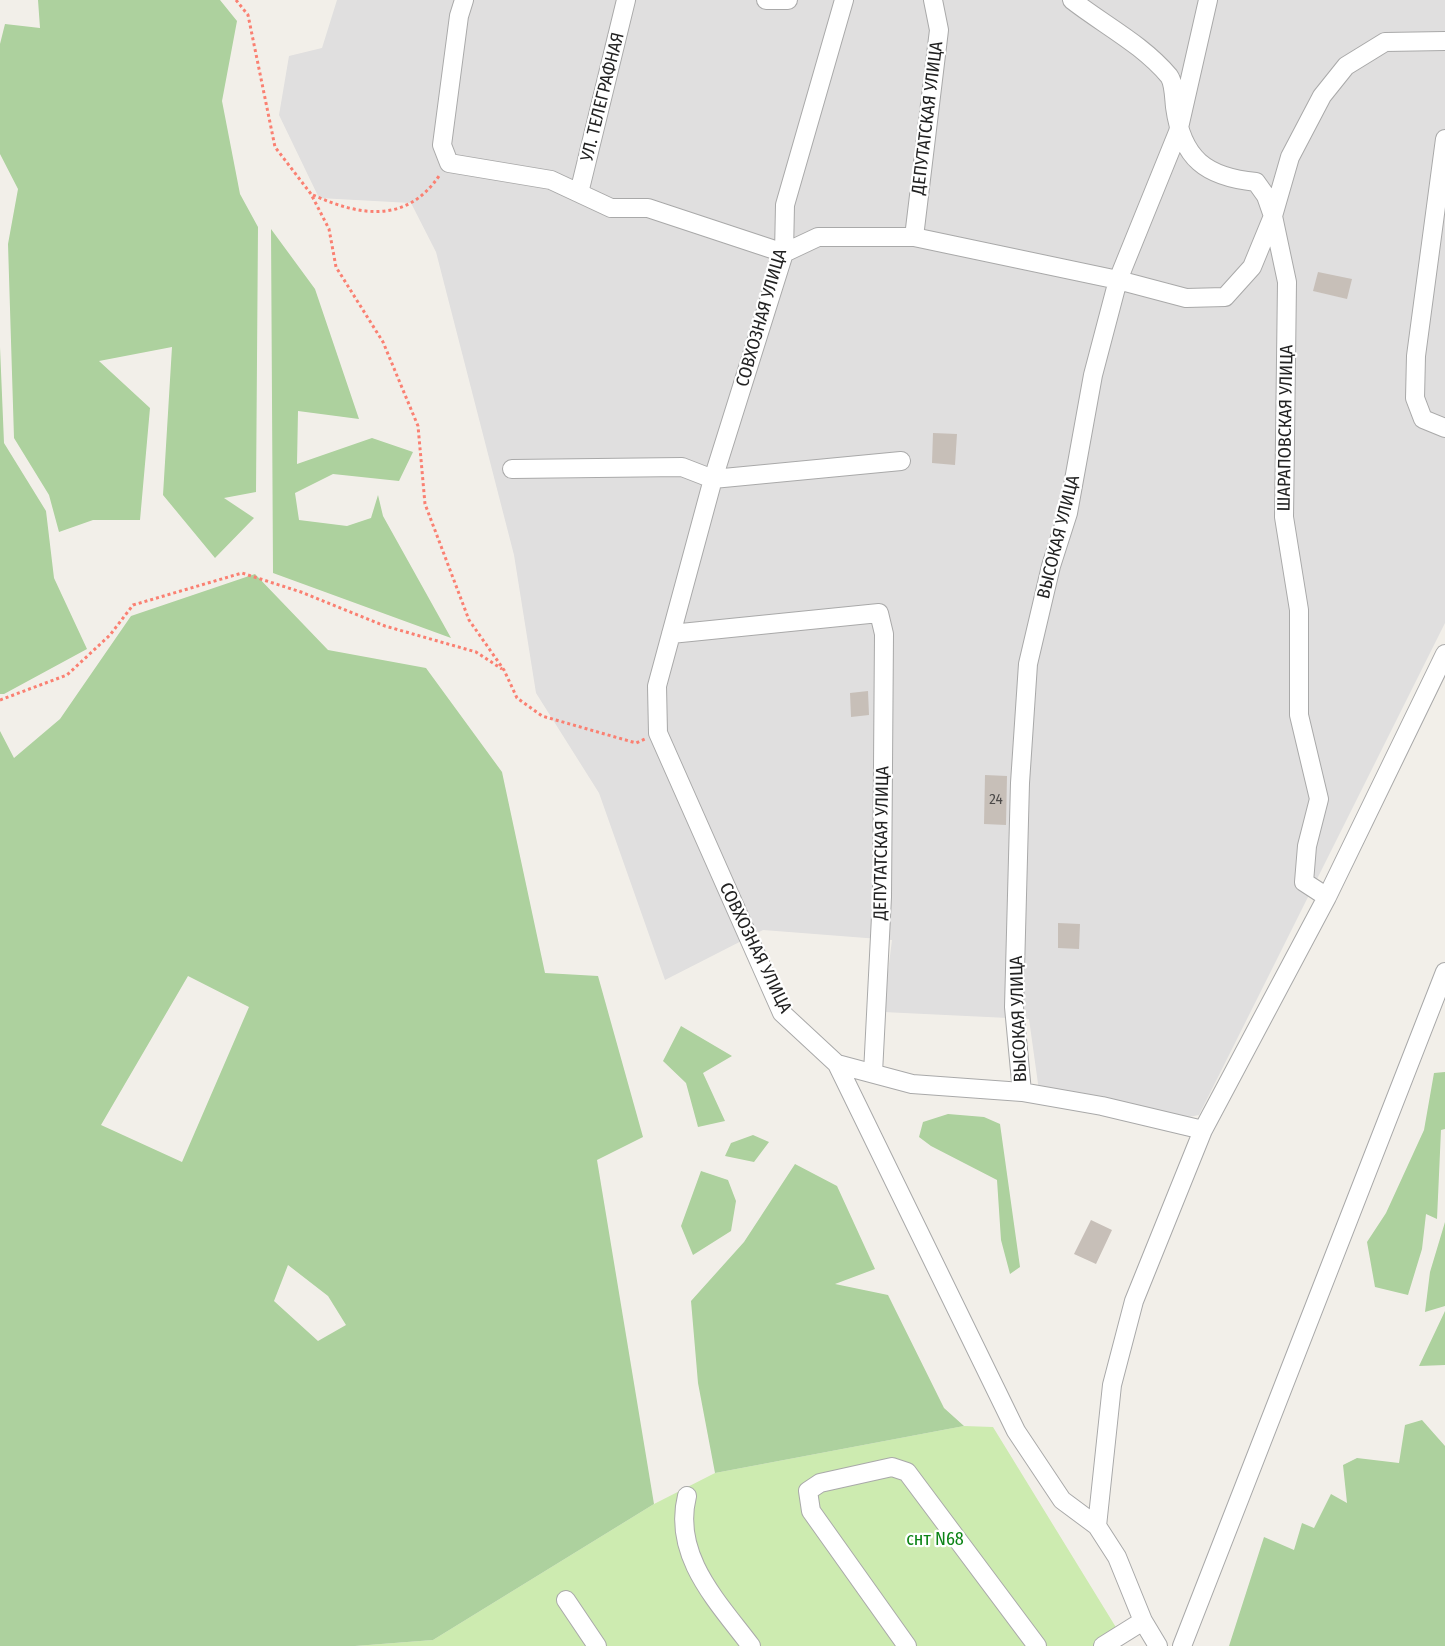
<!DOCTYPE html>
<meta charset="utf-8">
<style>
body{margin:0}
canvas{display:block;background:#f2efe9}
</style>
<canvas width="1445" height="1646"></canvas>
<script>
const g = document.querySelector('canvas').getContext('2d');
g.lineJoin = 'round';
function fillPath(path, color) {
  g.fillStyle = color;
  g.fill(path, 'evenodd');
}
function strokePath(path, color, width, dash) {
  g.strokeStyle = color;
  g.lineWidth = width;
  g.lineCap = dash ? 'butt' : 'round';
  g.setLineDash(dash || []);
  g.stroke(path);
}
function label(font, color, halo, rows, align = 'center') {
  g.font = font + ' "Fira Sans Condensed",sans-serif';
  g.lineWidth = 4.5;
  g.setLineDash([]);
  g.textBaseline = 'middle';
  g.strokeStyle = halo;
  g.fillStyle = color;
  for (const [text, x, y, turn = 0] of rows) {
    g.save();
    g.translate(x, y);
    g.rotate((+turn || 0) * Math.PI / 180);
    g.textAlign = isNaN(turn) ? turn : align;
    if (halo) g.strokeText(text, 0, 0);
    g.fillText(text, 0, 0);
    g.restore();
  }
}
fillPath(new Path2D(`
 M337 0H1445V623L1199 1115 1152 1124 1040 1098 1029 1019 883 1012 892 940 763 930 665 980 599 793 536 693 514 555 436 252 411 203 319 198 279 115 289 56 322 48Z`), '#e0dfdf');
fillPath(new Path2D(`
 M964 1426 993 1427 1117 1629 1094 1646H355L433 1640 654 1504 715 1473Z`), '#cdebb0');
fillPath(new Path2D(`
 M38 0H220L237 21 222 101 240 194 258 227 256 492 224 498 254 518 215 558 163 495 172 347 99 361 150 408 140 520H93L59 532 49 495 14 438 8 244 18 189 0 154V44L5 24 40 28Z
 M271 229 315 289 359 419 298 411 297 464 372 438 413 452 399 481 333 474 295 493 299 520 347 526 371 518 378 495 383 516 451 638 273 573Z
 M0 347 4 443 46 511 54 578 87 649 4 694H0Z
 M255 574 328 650 426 668 502 772 545 973 598 976 643 1137 597 1160 654 1504 433 1640 355 1646H0V731L14 758 60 719 131 616ZM188 976 249 1007 182 1162 101 1125ZM288 1265 328 1296 346 1325 318 1341 274 1301Z
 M681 1026 732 1056 703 1073 725 1121 698 1127 686 1083 663 1061Z
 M1445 1072V1129L1441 1130 1437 1219 1426 1214 1422 1249 1408 1295 1375 1287 1367 1242 1386 1213 1424 1130 1434 1073Z
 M948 1114 984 1117 1000 1124 1020 1267 1010 1274 1001 1240 997 1180 931 1146 919 1137 923 1122Z
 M753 1135 769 1142 754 1162 725 1156 731 1143Z
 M795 1164 837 1186 875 1269 835 1284 888 1295 944 1408 964 1426 715 1473 698 1383 691 1301 744 1242Z
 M701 1171 728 1180 736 1201 731 1231 693 1255 681 1226Z
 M1445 1222V1306L1425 1312 1430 1272Z
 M1445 1311V1365L1419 1366Z
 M1422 1420 1445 1446V1646H1229L1264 1537 1294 1550 1302 1523 1314 1528 1331 1494 1347 1503 1343 1465 1357 1458 1399 1463 1405 1425Z`), '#add19e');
fillPath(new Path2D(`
 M1318 272 1352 279 1347 299 1313 291Z
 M933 433 957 434 955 465 932 463Z
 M868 691 869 715 851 717 850 693Z
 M985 775 1007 776 1006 825 984 824Z
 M1058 923 1080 924 1079 949 1058 948Z
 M1091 1220 1112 1230 1096 1264 1074 1254Z`), '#c7bfb8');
const minor = new Path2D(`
 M464 0 459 16 442 145 449 163 551 180 611 208H648L784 253 818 237H914L1118 280 1186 298 1225 297 1252 267 1273 216 1266 196 1256 182C1206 177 1182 159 1175 107 1174 98 1174 83 1169 76 1142 44 1104 25 1072 0
 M766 0H788
 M844 0 785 205 784 253 713 479 657 686 658 733 782 1013 837 1064 912 1084 1022 1092 1102 1106 1203 1130
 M1445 139 1416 356 1415 398 1423 419 1445 428
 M579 193 626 0
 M914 237 939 30 933 0
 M512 469 682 467 713 479 901 461
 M671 634 879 613 884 634 882 897 873 1073
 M1327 897 1304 882 1307 846 1319 799 1299 715V610L1284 517 1287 282 1273 216 1290 157 1322 96 1346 66 1385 42 1445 41
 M837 1064 1016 1431 1062 1500 1097 1526
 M1022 1092 1014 1007 1020 783 1028 664 1051 566 1068 513 1093 375 1118 280 1178 132 1208 0
 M687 1496C672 1556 718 1602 751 1646
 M566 1600 597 1646
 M907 1646 811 1511 808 1491 820 1483 892 1467 907 1472 1037 1646
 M1103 1646 1143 1621
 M1158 1646 1143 1621 1117 1557 1097 1526 1112 1385 1134 1301 1203 1130 1327 897 1445 654
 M1182 1646 1445 972`);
strokePath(minor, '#a9a9a9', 20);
strokePath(new Path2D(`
 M236 0 248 15 275 147 311 194 329 229 336 267 383 342 418 426 425 504 469 620 504 670 517 698 542 716 636 743 645 739
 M313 195C360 216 406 224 439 176
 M0 700 67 675 110 635 133 605 242 573 301 592 385 626 476 652 502 669`), '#fa8072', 3, [3, 3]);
strokePath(minor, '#fff', 18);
label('15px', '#4b4948', null, [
 ["24",996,800]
]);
label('18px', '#222', '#fff', [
 ["УЛ. ТЕЛЕГРАФНАЯ",603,97,-76],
 ["ДЕПУТАТСКАЯ УЛИЦА",928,118,-83],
 ["СОВХОЗНАЯ УЛИЦА",762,318,-74],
 ["ШАРАПОВСКАЯ УЛИЦА",1286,428,-89],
 ["ВЫСОКАЯ УЛИЦА",1059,537,-76],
 ["ДЕПУТАТСКАЯ УЛИЦА",882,843,-89],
 ["СОВХОЗНАЯ УЛИЦА",755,948,64],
 ["ВЫСОКАЯ УЛИЦА",1019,1019,-92]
]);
label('18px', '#0c8416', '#fff', [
 ["снт N68",935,1540]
]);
</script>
